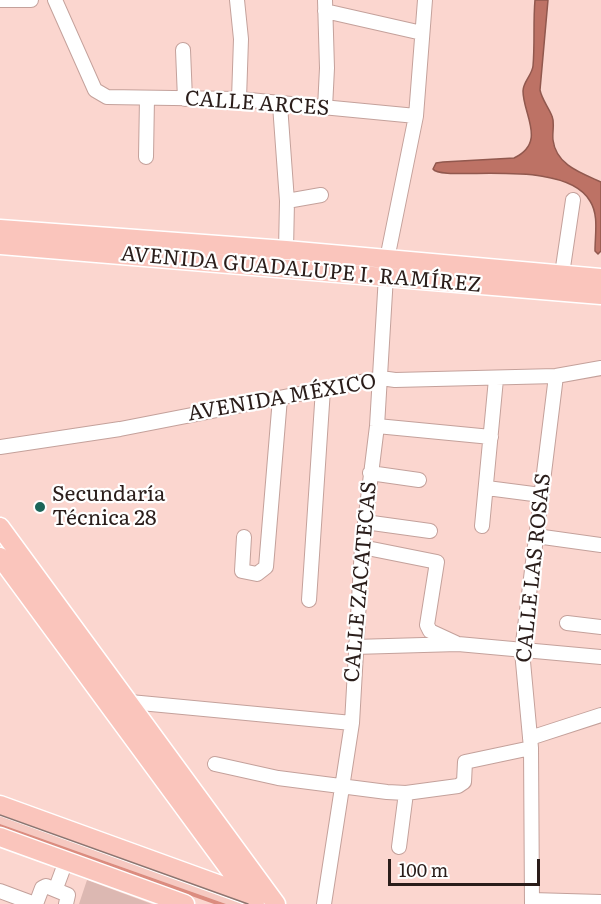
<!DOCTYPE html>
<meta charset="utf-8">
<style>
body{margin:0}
#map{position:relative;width:601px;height:904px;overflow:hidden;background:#fbd6cf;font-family:Literata,serif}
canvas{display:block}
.scale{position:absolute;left:388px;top:859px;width:152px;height:27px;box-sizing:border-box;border:3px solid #2a1d1a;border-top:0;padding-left:8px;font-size:18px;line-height:21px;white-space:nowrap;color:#2a1d1a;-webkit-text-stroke:4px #fff;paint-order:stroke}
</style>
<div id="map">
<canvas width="601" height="904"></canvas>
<div class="scale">100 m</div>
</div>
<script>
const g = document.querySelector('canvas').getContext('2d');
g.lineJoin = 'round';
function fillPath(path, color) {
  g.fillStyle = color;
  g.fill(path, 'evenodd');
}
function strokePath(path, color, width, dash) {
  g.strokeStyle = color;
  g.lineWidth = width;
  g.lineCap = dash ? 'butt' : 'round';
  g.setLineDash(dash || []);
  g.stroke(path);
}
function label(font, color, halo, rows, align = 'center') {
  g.font = font + ' Literata,serif';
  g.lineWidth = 4.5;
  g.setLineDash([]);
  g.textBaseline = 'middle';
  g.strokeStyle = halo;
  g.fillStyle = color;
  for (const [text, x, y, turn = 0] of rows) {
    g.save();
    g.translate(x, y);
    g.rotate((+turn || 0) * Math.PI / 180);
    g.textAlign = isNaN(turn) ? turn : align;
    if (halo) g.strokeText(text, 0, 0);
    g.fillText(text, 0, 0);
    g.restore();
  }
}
fillPath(new Path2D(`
 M0 811 235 896 241 904H226L0 824Z`), '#f6c9c1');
fillPath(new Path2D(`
 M0 824 226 904H214L0 828Z`), '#db8c7f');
const water = new Path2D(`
 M535 0H548L540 90C542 100 548 106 552 116 555 123 552 132 553 140 556 165 581 173 601 182V251L598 254 595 251C595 234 599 215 590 201 564 156 442 183 433 169L436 163 443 162 514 158C547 142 523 115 523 91 523 82 532 75 533 66 535 44 533 22 535 0Z`);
fillPath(water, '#bd7265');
strokePath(water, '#91584e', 1.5);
fillPath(new Path2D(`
 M87 880 152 904H79Z`), '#dcb8b2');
const minor = new Path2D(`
 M1 0H31
 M55 0 95 90 107 97 239 99 416 116
 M237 0 241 39 239 99
 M325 11 422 33
 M183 50 185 99
 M280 105 287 201 286 250
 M325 108 327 68 325 0
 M146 157 147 98
 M287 201 321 195
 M562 274 573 200
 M377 426 491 437
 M0 447 120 429 381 378 395 380 556 376 601 368
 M370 473 419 480
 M487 488 541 495
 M365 522 430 531
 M482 526 496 379
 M536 536 601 545
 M244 537 242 571 257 574 266 567 280 398
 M362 547 437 562 427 625 430 631 456 643
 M309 600 323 389
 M567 623 601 627
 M354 647 458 644 601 657
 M130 702 352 723
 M530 738 601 715
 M215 764 278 778 387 792 406 793 458 786 464 782 465 762 531 748
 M399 847 406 793
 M56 888 66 861
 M0 891 35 904
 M532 900 601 902
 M36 904 42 888 46 886 68 895 66 904
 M324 904 352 723 362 547 377 426 387 259 416 116 425 0
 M532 904 531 748 522 651 556 376`);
const major = new Path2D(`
 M0 229 286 250 601 278
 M0 245 601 295
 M0 527 276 904
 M0 557 255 904
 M0 805 248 895
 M0 837 185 904`);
strokePath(minor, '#c4a19b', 16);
strokePath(major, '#fff', 21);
strokePath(minor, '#fff', 14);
strokePath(major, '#fac5bc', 18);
strokePath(new Path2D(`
 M0 815 248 904`), '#8d7570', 1.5);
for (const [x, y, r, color] of [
 [40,507,6,"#1c6458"]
]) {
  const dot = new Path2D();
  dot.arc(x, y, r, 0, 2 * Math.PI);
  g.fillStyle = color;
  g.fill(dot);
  strokePath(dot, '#fff', 2);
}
label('21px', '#2a1d1a', '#fff', [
 ["CALLE ARCES",257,104,4],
 ["AVENIDA GUADALUPE I. RAMÍREZ",301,270,5],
 ["AVENIDA MÉXICO",282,398,-10],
 ["CALLE LAS ROSAS",534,568,-84],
 ["CALLE ZACATECAS",361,582,-85]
]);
label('21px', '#2a1d1a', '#fff', [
 ["Secundaría",52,495],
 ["Técnica 28",52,519]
], 'left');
</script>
